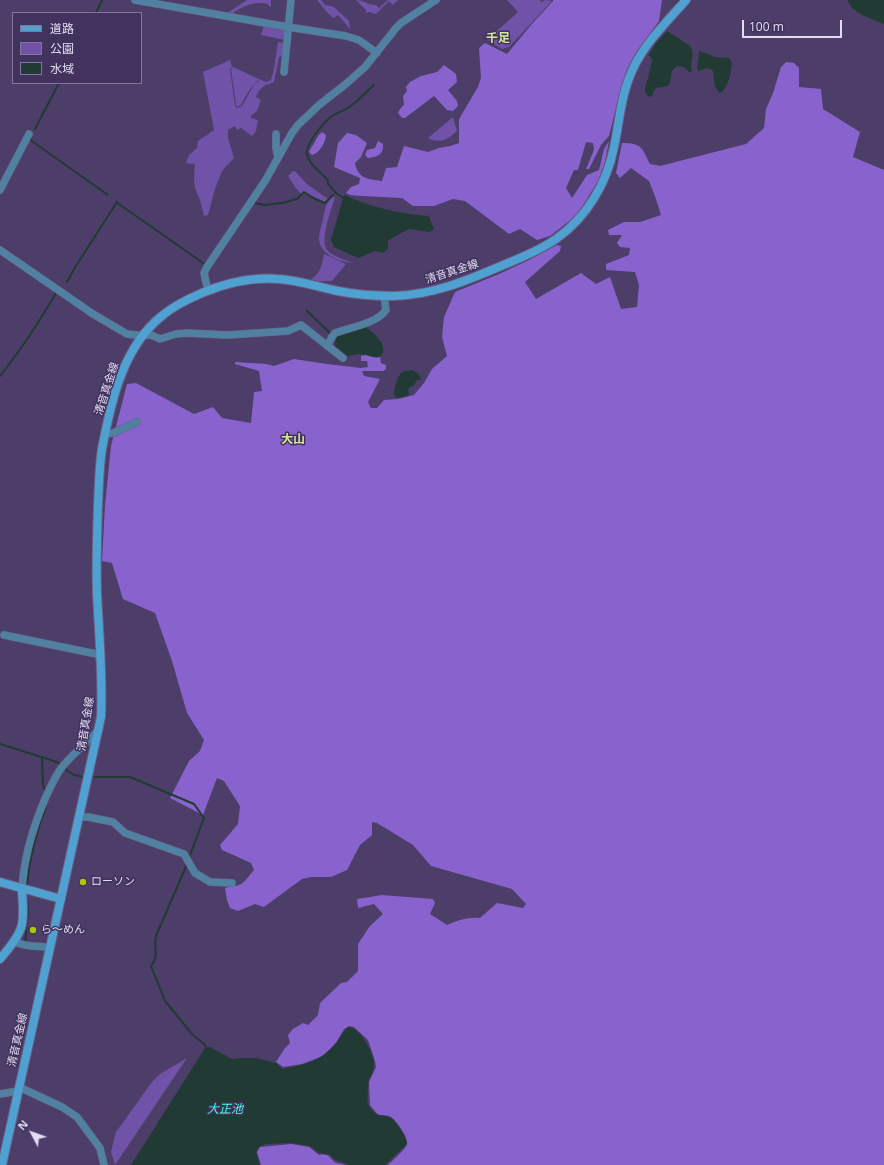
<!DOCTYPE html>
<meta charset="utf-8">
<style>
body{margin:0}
#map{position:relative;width:884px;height:1165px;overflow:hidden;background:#4c3e68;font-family:"Open Sans","Noto Sans JP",sans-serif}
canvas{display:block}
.legend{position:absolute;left:12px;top:12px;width:130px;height:72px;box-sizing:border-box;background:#41335d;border:1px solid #81779a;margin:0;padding:5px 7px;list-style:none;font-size:12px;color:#e2dcf6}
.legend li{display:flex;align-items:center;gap:8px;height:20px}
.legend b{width:20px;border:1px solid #81779a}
.north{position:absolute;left:12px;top:1113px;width:40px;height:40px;-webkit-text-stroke:3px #41335d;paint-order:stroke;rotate:311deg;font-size:11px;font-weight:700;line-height:16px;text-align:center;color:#e2dcf6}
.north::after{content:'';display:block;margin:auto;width:14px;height:18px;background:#e2dcf6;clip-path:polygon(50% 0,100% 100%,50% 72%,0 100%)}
.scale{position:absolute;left:742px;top:20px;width:100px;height:18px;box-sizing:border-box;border:2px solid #e2dcf6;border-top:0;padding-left:5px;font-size:12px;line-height:14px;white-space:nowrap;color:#e2dcf6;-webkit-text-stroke:3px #41335d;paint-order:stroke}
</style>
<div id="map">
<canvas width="884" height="1165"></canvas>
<ul class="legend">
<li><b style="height:5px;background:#4fa1d2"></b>道路</li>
<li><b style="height:11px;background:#7052a8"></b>公園</li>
<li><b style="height:11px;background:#213a34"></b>水域</li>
</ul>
<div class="north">N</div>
<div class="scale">100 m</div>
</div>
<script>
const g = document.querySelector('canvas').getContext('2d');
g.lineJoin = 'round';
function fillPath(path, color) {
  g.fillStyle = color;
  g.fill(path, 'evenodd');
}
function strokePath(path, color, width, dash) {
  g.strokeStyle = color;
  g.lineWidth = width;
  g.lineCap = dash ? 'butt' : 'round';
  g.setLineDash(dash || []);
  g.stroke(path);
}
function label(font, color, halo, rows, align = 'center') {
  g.font = font + ' "Open Sans","Noto Sans JP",sans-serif';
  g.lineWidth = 3;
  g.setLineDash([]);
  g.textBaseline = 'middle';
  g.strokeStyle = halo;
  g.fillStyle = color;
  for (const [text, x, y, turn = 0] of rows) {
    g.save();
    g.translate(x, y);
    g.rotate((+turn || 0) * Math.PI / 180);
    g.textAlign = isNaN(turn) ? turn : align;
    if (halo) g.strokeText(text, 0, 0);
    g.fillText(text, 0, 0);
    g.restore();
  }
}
fillPath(new Path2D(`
 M247 0H271V6H269L268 4C253 1 247 5 234 12L233 15 226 14Z
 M317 0H321L325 5 334 7 349 21 350 29 345 23 338 15 333 18 326 11Z
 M356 0C364 0 367 5 376 5L379 8 388 0H398L393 5 389 1 376 14 369 12 366 13V10Z
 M507 0H540L542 2 545 0 552 1 509 47 502 49 487 40 518 12Z
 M264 25 284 29 286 31 285 40 261 35Z
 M278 42 284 43V56L279 57 274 82C264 86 261 86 256 97L261 100 257 111 251 116V118L258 120 256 131 252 136 241 128 237 130 235 126 228 130V138L234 158 222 171 215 189 208 215 204 216 200 200 195 188 194 179 195 164 186 163 189 155 197 148 198 141 214 130 203 72 230 60 232 67 230 69 235 106 237 108 242 106 254 85 260 79 266 82 271 80 274 69Z
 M233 67 259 79C251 87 246 95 241 105L237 107 236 105 231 69Z
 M453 117 457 131C447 140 440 144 428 138Z
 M293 171 296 172 307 184 328 199 325 202 304 192 301 194 295 187 288 176Z
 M332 197H335C332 209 318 242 328 251 331 255 347 261 353 263 339 262 319 254 319 238 319 232 322 225 323 219 325 209 325 204 332 197Z
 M324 254 346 264 332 281H317L311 279C321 274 322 263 324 254Z
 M187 1058 115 1165 111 1152 116 1132 152 1082 160 1074Z`), '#7052a8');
fillPath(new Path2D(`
 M553 0H662L659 21 637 51 627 69 621 88 609 136 601 145 589 169H586L594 150 593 143 586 142 578 170H574L566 188 572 198 587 175 599 170 604 149 609 141 605 162 598 181 577 215 550 236 537 240 520 229 509 234 465 201 453 199 434 206H413L402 198 362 196 350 195 346 193 351 187 359 184 360 178 334 167 338 143 347 133 356 135 367 143 361 157 355 163C358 179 368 179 382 181L386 168 397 167 404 146 428 152 439 148 450 146 459 143V119L478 87 481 78 479 48 485 43 507 54 531 25 553 1Z
 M786 62 794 63 799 68V87L821 89 823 109 860 132 853 157 884 170V1165H388C393 1160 406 1149 407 1144 409 1138 396 1120 391 1117 388 1115 382 1115 378 1115L370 1105 369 1082 376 1067 375 1061 368 1040 354 1027 349 1026 344 1029 336 1043 323 1056 302 1064 283 1067 276 1062 285 1048 290 1043 288 1035 293 1029 303 1023 308 1025 318 1015 320 1003 341 983 347 982 358 971V944L370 926 383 914 374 904 358 908 357 899 382 895 433 899 435 903 430 914 447 925C458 920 468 917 480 918L497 903 523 908 526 904 512 889 431 866 413 845 377 823 372 822V835L360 845 347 870 331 877H311L302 879 264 907 255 904 238 911 230 908 227 900 225 888C229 886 234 887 239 885 245 883 249 875 254 870L251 863 222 850 220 845 238 824 240 806 224 781 217 778 203 815 170 798 189 761 200 751 204 740 187 713 172 661 155 613 123 599 112 563 102 561 105 505 111 446 127 384 136 383 194 414 213 407 222 418 251 423 254 392 262 391 259 371 235 364V362L266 364 274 366 294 359 327 364 361 368 368 367 367 361H361V356C368 353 373 359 380 357L381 363 386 365V369L383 371H362L364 376 380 379 368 402 371 408H377L384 400 398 399 414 395 424 383 432 369 447 356 442 337 444 317 455 292 499 274 529 260 557 245 561 246 560 251 525 282 536 299 581 273 596 284 610 277 621 309 637 307 639 285 635 272 606 270V264L629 255 630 248 620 247 617 243 622 235H609L608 230 624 222H640L661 215 656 199 649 181 631 168 620 178 616 173 622 143C642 143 642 148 650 164L660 166 746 144 764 128 766 109 773 93 781 67Z
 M444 65 456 74 457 82 448 90 457 101 458 106 453 111 447 110 434 96 405 118H402L398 113 400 109 404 105 403 96 407 91 406 87 410 82 421 76 437 72Z
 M322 132 326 135C325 144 320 152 312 155L309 152 318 136Z
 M378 141 383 144C384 155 377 157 368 158L365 155 367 150 375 148 377 143Z
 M291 1144 309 1147 319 1155C331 1153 328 1158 336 1163 340 1164 343 1164 346 1165H261L257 1152 260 1147Z`), '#8963cd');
fillPath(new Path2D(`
 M847 0H884V24L862 15 852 8Z
 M667 31 690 46C696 54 689 62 692 71L689 72 684 67 677 66 672 71 670 82 668 86 656 88 653 92V95L649 97 645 93V89L652 62V59L650 56H648L656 43Z
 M700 51 715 57 729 58 731 60C733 68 728 90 720 93 713 88 714 78 713 71 708 66 704 69 699 71L697 69 699 52Z
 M344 195C371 207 399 214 429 216L434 229 430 232 409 229 394 237 388 241V249L383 253 375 251 358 258 334 247 331 240Z
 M366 327C373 333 386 342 383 353 382 355 381 356 379 357 374 358 365 354 360 354 355 354 351 356 347 356L335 346C335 343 335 339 337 336 342 331 359 329 366 327Z
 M412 370C416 371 421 376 421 380H417L414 385 408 389 409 394C406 397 401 397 397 398L394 395C394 390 398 373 403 372 405 370 410 371 412 370Z
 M349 1027C361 1029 375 1054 374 1066 374 1071 370 1076 369 1080 368 1084 367 1101 368 1105 369 1106 371 1109 372 1110 379 1118 383 1114 391 1118 397 1122 406 1137 407 1144L385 1165H349C339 1160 338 1164 330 1155L319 1153 310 1146 290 1143 266 1144 259 1147 256 1152 260 1165H131L205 1048 210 1047 232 1059 243 1058H256L276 1063 283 1069C305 1064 320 1062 335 1044 340 1039 342 1031 349 1027Z`), '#213a34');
strokePath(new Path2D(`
 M677 3 680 0
 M96 13 102 0
 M35 129 59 83
 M29 140V139L108 195
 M344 198 337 194 328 184V180C321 173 309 164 307 154 305 144 324 122 332 116 336 113 341 112 346 109 354 105 366 92 374 85
 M116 202 206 265
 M255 203 264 205 282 203 297 199 304 192 315 199 325 203 333 195
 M67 282 74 269 117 202
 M307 311 331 334
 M0 376C21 350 39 322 56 293
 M0 744 57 762 61 765
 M42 757 43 786 45 790
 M64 768 74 775 83 777
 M94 777H130L194 804 204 818 189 858
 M187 864 156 936C153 948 160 955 151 966L165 1001 192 1034 205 1045 207 1049
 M27 884C30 858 36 832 46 807
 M25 944 28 911 27 899`), '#213a34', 2);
const street = new Path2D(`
 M135 0 288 27 346 36 359 40 377 53
 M284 72 291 0
 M276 134V148L278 158
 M0 190 29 134
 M0 250 93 314 127 334 135 335H151L160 339 176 334 187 333 227 335 288 331 301 325 343 358
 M208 291 204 273 207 267 265 181 292 133 298 125 319 105 347 83 365 67 396 28 401 23 436 0
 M327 346 332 337 335 333C351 327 376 324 386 310L384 296
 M105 434 113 433 137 422
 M4 635 101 655
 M79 817H88L113 822 125 833 184 854 195 873 210 882 232 883
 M22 888C24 857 33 827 45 799 50 788 55 776 62 767 73 754 87 742 99 730
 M14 941C25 948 38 945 50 948
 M19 1087 62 1107 77 1117 100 1148 104 1165
 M0 1094 18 1091`);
const secondary = new Path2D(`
 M0 882 61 899
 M0 959C8 949 17 940 21 928 25 917 22 899 22 888
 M2 1165 101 717C103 676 99 635 97 594 96 564 97 535 98 505 99 486 99 467 102 449 111 401 123 346 163 315 175 305 188 299 202 293 226 283 252 277 278 279 299 280 318 287 338 291 357 295 375 296 394 296 432 295 466 281 501 266 520 258 539 251 556 239 587 217 607 183 614 147 619 125 620 102 628 81 639 48 664 25 686 0`);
strokePath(street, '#6a5e84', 8);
strokePath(secondary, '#6a5e84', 10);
strokePath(street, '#5081a1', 7);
strokePath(secondary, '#4fa1d2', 8);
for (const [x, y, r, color] of [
 [83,882,4,"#afc508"],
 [33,930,4,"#afc508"]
]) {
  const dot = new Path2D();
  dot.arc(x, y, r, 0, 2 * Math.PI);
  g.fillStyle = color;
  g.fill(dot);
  strokePath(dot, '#41335d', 1.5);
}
label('11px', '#e2dcf6', '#41335d', [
 ["清音真金線",452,272,-18],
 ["清音真金線",107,389,-72],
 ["清音真金線",86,724,-81],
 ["清音真金線",18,1040,-77]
]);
label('11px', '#e2dcf6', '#41335d', [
 ["ローソン",91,882],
 ["ら～めん",41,930]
], 'left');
label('bold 12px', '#d6e699', '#41335d', [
 ["千足",498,39],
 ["大山",293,440]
]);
label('italic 12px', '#44fddd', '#41335d', [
 ["大正池",225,1110]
]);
</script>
